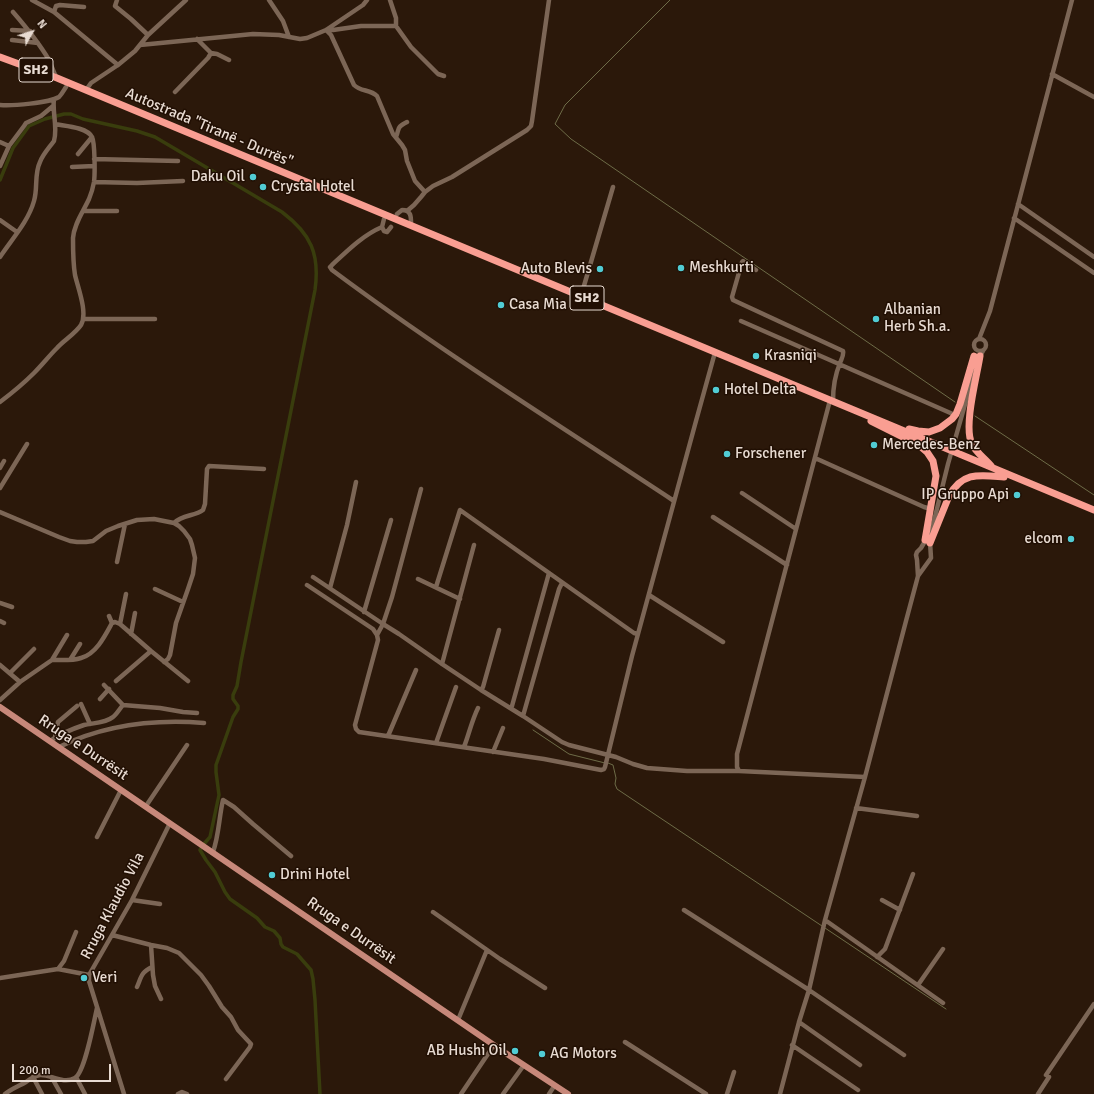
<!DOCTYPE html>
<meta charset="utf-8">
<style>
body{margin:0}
#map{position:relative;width:1094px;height:1094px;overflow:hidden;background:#2b180a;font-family:Signika,sans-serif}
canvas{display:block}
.north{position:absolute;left:12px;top:12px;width:40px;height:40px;-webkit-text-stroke:3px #210f03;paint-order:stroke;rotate:51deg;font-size:11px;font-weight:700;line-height:16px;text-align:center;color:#e8dbd2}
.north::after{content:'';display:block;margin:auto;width:14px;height:18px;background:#e8dbd2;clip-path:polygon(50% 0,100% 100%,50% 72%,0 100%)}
.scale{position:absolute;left:12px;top:1064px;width:99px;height:18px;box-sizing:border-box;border:2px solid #e8dbd2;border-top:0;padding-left:5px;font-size:12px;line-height:14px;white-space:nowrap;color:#e8dbd2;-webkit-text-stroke:3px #210f03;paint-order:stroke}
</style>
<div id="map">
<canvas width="1094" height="1094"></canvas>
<div class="north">N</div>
<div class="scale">200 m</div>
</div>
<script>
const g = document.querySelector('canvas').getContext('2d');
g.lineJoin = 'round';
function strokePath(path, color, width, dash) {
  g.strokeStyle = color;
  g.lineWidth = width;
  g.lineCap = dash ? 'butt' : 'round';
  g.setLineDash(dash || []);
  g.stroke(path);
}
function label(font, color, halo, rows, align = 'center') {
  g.font = font + ' Signika,sans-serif';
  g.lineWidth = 3;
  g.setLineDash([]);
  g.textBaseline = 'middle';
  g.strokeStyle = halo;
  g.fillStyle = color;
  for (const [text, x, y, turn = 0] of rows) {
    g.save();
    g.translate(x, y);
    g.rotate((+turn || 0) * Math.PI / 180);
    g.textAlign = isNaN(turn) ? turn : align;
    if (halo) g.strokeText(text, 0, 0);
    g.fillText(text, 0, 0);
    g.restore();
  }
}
strokePath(new Path2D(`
 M670 0 565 105 555 124 571 139 955 402
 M975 416 1094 495
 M533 730 569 754 605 763
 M608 763 613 765 616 778 615 784 617 789 822 926
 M825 928 946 1009`), '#6e6c48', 1);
strokePath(new Path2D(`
 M0 180 13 148 29 126 45 119 64 114H71L83 119 137 131 155 137 282 212C311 234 320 254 315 290L241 662 237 686 233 695V699L238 706V709L233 717 216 765V772L219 795 210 837 203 845 200 850 206 860 215 872 225 892 230 899 257 918 265 927 274 931 280 938 281 944 283 947 297 954 311 970 313 979 315 1000 320 1094`), '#393d0d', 3.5);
strokePath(new Path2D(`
 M32 0 54 12 118 65
 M117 0 115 6 131 19 148 35
 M269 0 283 21 289 37
 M390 0 396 18V26L411 47 438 74 444 76
 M13 12C26 27 39 43 49 60 52 66 53 72 57 78
 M54 12 56 6 60 5 84 7
 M12 30 30 31
 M326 30 331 35 354 85C361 92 370 89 377 96L393 134 402 145 405 150 407 161 415 181 425 192
 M326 30H333L361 26H396
 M197 39 211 53 217 54 229 60
 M12 40 38 43
 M140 45 253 34 279 35 300 39 307 38 326 30 363 5 367 0
 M1052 74 1094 97
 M86 90 91 83 118 65 135 51 148 35 186 0
 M175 92 208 58 211 53
 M0 105C12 106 49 103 59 97 62 94 64 90 66 87
 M396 137C400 127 396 128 407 122
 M0 142 9 146
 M78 154 92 137
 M94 159 178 161
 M0 166 9 146 24 126 26 123 41 116 53 106
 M72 167 94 166
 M94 182 137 183 183 181
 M1018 204 1094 257
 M83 211H117
 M407 211 414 205 421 197 425 192 433 186 452 177 527 130 531 126 532 121 549 0
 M397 214 402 210C412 210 411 218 411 226
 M1014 218 1094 273
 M384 219 382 227 384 231 387 232 391 227
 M0 220 17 232
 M382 227C363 235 347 251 332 265L330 267 332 270C442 352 559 425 674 501
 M0 257C12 239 28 222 34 201 38 188 34 174 40 162 43 154 49 148 54 141 58 127 52 113 54 99
 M756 270 743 261 742 262 732 297 733 300 843 351C844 355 842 358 840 363 835 375 833 388 833 401
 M581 296 613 187
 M83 319H155
 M741 321 955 415
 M974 345a6 6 0 1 1 12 0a6 6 0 1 1-12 0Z
 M979 339 990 311 1072 0
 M979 358 983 351
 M0 402C12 393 24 383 34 373 42 365 49 356 57 348 64 340 75 334 81 325 88 313 78 288 75 275 73 263 73 251 73 238 74 224 83 212 89 199 91 194 93 188 94 182 95 174 95 143 92 137 87 127 64 126 55 124
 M815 458 924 507 931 509
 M0 468 4 461
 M0 488 27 444
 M742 493 796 529
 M0 512 59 537 70 541 77 542H86L93 541 106 531 118 526 137 520 154 519 174 523 179 526 184 531 190 539 192 545 195 558 193 574 188 589 176 623 170 655 168 659 164 662
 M713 517 787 565
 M174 523C182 515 195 516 203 510L205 504 207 469 209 466 264 469
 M931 533 948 464 966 401 975 366
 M117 562 125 524
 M918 576 931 558 930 542
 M313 577 383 624 399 634 442 664 481 690 523 716 562 742 569 745 616 757 633 764 647 768 687 771H739L865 777
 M418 579 460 599
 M307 585 373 629 377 635 378 640 355 725 356 729 359 732 544 759 601 770 604 769 605 767 632 656 696 421 714 356
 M436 587 460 510 624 626 634 633 638 634
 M330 588 347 525 356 482
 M155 589 183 602
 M649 595 723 642
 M0 603 12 607
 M364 612 391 520
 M0 621 4 623
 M112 623 115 622 120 624 151 651 188 681
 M120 624 126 594
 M131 634 135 613
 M377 635 383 624 392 597 421 489
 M52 660 67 635
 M70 660 80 644
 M442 664 474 545
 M0 665 20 682
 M10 673 34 649
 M116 681 151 651
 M104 685 123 705 160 708 183 712 197 713
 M481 690 483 687 499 630
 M100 699 109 689
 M0 700 20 682 49 662 52 660C61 660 72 661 81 658 96 654 105 636 112 623L109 616
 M81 704 90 724
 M511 708 512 706 549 573
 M523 716 559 589 562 583
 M388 736 416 670
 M55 737 58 722 77 706
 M50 741C60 734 72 729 84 725 93 723 106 723 113 717 117 714 120 708 123 705
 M436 743 456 687
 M59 747C104 725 154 719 204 723
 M464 747C469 734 472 720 478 708
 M493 752 503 728
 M739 771 737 767V754L829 404
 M146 806 187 745
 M856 808 917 816
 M97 837 121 790
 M213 852C219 835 219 817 223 800L234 807 253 824 291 856
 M132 900 160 904
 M882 900 900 910
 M684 910 809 990 904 1055
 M433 912 500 959 545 988
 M825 920 943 1003
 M112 935 151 945 167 948 179 953 201 975 209 986 222 1007 231 1017 238 1030 251 1044 250 1047 226 1079
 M151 945 153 975 155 986 161 999
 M877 957 885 949 913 874
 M58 969 64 961 76 932
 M0 978 58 969 89 975
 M918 985 943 949
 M137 987C142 975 141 973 152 967
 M458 1020 487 950
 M799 1022 860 1065
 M625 1042 706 1094
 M792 1045 858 1090
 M1046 1075 1094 1004
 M33 1077 42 1094
 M76 1077 85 1094
 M52 1078 61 1094
 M5 1094C11 1089 19 1086 26 1082 30 1079 34 1076 40 1075 50 1074 63 1085 75 1078 85 1072 94 1021 97 1008
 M124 1094 89 981V975L132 900 170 823
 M178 1094 182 1092 187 1094
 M461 1094 494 1045
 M503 1094 524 1065
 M549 1094 555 1085
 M727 1094 734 1072
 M780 1094 799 1022 809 990 825 920 865 777 906 621 918 576 917 560 916 555 917 552 921 548 931 531
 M1038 1094 1049 1077`), '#7c6656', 4.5);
strokePath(new Path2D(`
 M0 707 504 1052 568 1094`), '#c7887a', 6);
strokePath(new Path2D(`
 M0 57 57 78 1094 510
 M980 356C977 376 963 427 972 444 976 453 986 459 992 467
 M871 421 919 445 927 452 933 461 936 476 925 540
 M909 429 918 431 929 432 940 428 952 419 956 414 960 404 974 356
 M930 543 949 496C963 471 980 475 1004 477`), '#f99e92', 7);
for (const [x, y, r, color] of [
 [253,177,4,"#51ccd4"],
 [263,187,4,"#51ccd4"],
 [681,268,4,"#51ccd4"],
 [600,269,4,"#51ccd4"],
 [501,305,4,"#51ccd4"],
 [876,319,4,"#51ccd4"],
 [756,356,4,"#51ccd4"],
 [716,390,4,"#51ccd4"],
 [874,445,4,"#51ccd4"],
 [727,454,4,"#51ccd4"],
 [1017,495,4,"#51ccd4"],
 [1071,539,4,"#51ccd4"],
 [272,875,4,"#51ccd4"],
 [84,978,4,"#51ccd4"],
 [515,1051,4,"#51ccd4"],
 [542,1054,4,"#51ccd4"]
]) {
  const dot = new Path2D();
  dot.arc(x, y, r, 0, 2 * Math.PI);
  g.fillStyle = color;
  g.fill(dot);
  strokePath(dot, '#210f03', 1.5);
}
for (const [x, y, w] of [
 [36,70,34],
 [587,298,34]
]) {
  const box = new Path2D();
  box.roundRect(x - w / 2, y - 12, w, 24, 3);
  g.fillStyle = '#210f03';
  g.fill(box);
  strokePath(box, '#e8dbd2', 1);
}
label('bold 14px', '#e8dbd2', null, [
 ["SH2",36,70],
 ["SH2",587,298]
]);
label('15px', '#e8dbd2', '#210f03', [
 ["Autostrada \"Tiranë - Durrës\"",209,128,23],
 ["Rruga e Durrësit",83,748,34],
 ["Rruga Klaudio Vila",113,906,-62],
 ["Rruga e Durrësit",351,931,35]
]);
label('15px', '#e8dbd2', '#210f03', [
 ["Daku Oil",245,177,"right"],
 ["Crystal Hotel",271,187],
 ["Meshkurti",689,268],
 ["Auto Blevis",592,269,"right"],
 ["Casa Mia",509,305],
 ["Albanian",884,310],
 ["Herb Sh.a.",884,327],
 ["Krasniqi",764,356],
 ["Hotel Delta",724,390],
 ["Mercedes-Benz",882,445],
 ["Forschener",735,454],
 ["IP Gruppo Api",1009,495,"right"],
 ["elcom",1063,539,"right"],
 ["Drini Hotel",280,875],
 ["Veri",92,978],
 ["AB Hushi Oil",507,1051,"right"],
 ["AG Motors",550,1054]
], 'left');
</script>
